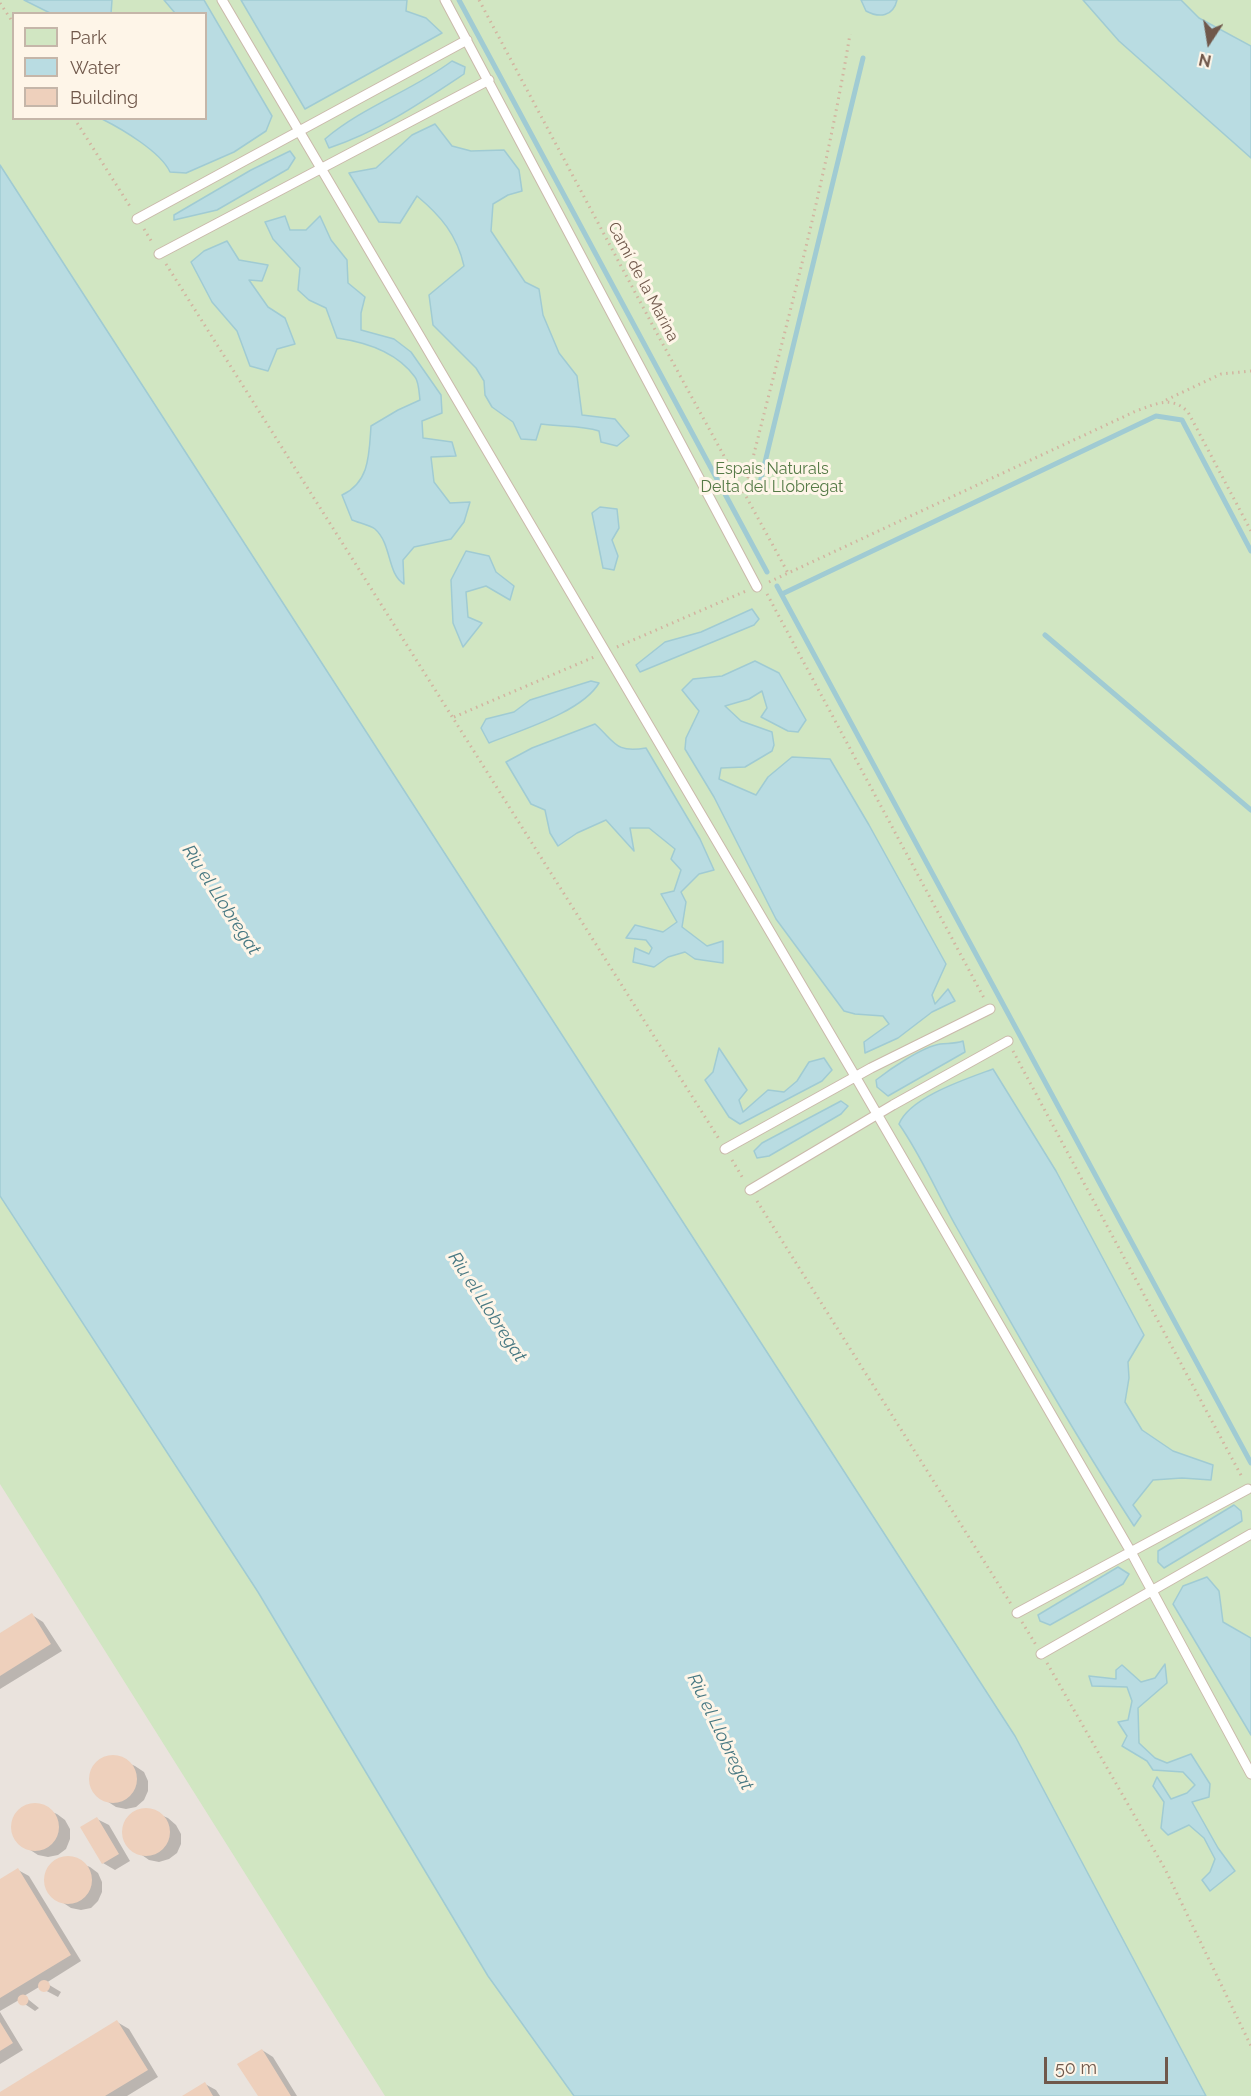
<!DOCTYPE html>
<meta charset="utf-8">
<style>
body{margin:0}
#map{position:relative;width:1251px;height:2096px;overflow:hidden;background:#faf1e2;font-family:Raleway,sans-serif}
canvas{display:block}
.legend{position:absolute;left:12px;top:12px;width:195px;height:108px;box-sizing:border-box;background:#fef5e8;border:2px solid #c5b6a9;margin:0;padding:8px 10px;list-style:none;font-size:18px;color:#70584b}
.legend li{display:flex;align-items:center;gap:12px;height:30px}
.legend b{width:30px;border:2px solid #c5b6a9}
.north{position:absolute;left:1179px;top:12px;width:60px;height:60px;-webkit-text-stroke:4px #fef5e8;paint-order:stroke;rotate:192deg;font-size:16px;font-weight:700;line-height:24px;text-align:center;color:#70584b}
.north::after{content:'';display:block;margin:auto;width:21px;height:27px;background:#70584b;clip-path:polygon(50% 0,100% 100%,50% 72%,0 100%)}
.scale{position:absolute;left:1044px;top:2057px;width:124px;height:27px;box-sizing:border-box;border:3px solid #70584b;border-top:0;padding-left:8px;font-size:18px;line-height:21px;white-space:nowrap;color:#70584b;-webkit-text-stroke:4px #fef5e8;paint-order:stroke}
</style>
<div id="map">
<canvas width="1251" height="2096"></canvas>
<ul class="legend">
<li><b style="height:16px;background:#d1e6c2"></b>Park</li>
<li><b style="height:16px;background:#b9dce2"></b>Water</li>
<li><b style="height:16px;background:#eed0bc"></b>Building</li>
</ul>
<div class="north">N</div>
<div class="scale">50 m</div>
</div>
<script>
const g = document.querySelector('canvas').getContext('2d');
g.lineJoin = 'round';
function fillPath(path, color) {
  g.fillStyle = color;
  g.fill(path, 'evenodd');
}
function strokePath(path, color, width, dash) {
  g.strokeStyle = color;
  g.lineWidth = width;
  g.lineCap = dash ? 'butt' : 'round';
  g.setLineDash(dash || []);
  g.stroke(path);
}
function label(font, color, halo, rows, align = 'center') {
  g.font = font + ' Raleway,sans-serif';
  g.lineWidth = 6;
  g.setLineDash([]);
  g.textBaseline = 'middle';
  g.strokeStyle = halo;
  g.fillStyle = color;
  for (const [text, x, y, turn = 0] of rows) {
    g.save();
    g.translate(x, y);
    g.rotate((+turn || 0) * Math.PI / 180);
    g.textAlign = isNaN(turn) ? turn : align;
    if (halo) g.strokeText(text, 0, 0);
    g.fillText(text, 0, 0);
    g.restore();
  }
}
fillPath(new Path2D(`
 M0 1467 394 2096H0Z`), '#eae3dd');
fillPath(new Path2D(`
 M0 0H1251V2096H1206L1015 1736 0 165ZM14 14H206V118H14Z
 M0 1196 258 1592 488 1976 574 2096H385L0 1484Z`), '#d1e6c2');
const water = new Path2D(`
 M24 0H112L111 14 50 13Z
 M164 0H204L272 116 266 131 234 152 186 173 170 172C161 152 122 129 102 119L206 118V14L175 13Z
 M241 0H407L406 11 426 18 442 33 305 109Z
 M861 0H897C893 17 879 18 866 11Z
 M1083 0H1181L1199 18 1251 46V158L1119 41Z
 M452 61 465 67 464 74C422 102 378 132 329 148L325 139C364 106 412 91 452 61Z
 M435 124 452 146 471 151 504 150 519 170 522 191 508 195 493 204 491 231 525 282 539 289 543 315 559 353 577 376 582 415 615 419 629 436 617 446 601 442 599 431C581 425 561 427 541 424L536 440 521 439 513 422 492 407 485 395 484 381 476 368 433 325 429 295 464 266C457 235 441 216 417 196L400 223 379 222 349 173 376 168 412 135Z
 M290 151 295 158 288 169 217 210 174 220V215L251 170Z
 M0 165 1015 1736 1206 2096H574L488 1976 258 1592 0 1196Z
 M285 216 290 230H306L320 216 331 240 347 260 348 283 365 297 361 313V330L394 339 411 352 441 395 442 413 422 421 423 438 452 442 456 456 431 457 434 482 450 503 470 502 464 522 451 539 414 547 403 560 404 584C387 574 392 544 375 529 370 525 359 523 352 520L342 495C370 482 369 454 371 426L398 410 420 400C419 393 419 382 415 377 397 352 365 342 337 338L326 308 309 300 298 290 300 268 273 239 265 222Z
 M227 241 239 260 268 265 262 281 249 280 268 307 285 318 295 344 277 349 268 371 250 366 237 331 212 302 191 262 204 251Z
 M600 507 617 509 619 528 612 540 618 556 614 570 603 568 592 513Z
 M466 551 489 556 496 572 514 586 510 600 486 586 466 592 468 617 482 623 463 647 453 623 451 580Z
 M752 609 759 619 754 625 640 672 636 665 665 642 701 632Z
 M755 661 779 673 806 720 798 732 788 731 761 717 767 708 762 691 749 699 725 706 741 721 772 732 774 745 772 751 745 767 721 768 719 779 756 795 768 777 792 757 830 759 869 825 946 964 932 995 935 1004 948 989 955 1001 932 1012 898 1038 865 1053 864 1042 889 1024 883 1016 855 1014 844 1011 776 919 714 797 685 749 686 738 699 711 682 690 693 679 722 676Z
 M591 681 599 683C582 712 521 730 489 743L481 728 486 719 514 712 530 700Z
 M595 724C616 743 615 753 646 748L700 839 714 870 699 874 681 892 686 902 682 927 707 946 723 941V963L695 959 685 952 668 957 654 967 633 962 635 948 649 954 652 948 646 940 626 938 635 925 663 932 677 922 661 894 674 891 681 870 671 859 675 849 649 828H630L634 851 606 820 577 833 558 846 550 833 545 810 531 804 506 762 532 748Z
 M963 1041 965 1052 888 1096 877 1087 876 1080C890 1069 922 1047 940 1044 949 1043 954 1044 963 1041Z
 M719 1048 747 1090 739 1100 743 1112 768 1090 784 1092 797 1081 809 1062 824 1058 832 1070 822 1081 740 1124 729 1117 705 1080 713 1072Z
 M993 1069 1056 1171 1144 1335 1128 1362 1129 1378 1125 1402 1142 1430 1173 1451 1213 1465 1211 1480 1182 1478 1153 1480 1133 1505 1141 1516 1134 1526C1071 1429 1014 1328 957 1228 937 1193 922 1157 899 1124 910 1097 966 1079 993 1069Z
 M841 1101 848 1106 841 1114 769 1156 757 1158 754 1151 762 1143Z
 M1234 1505 1241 1511 1242 1521 1164 1568 1158 1562V1551Z
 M1118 1567 1129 1574 1123 1584 1050 1625 1040 1621 1038 1615Z
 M1207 1577 1219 1591 1223 1622 1251 1638V1735L1173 1604 1183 1586Z
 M1165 1664 1167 1683 1138 1708 1139 1743 1155 1758 1167 1763 1191 1754 1210 1784 1209 1797 1192 1802 1218 1848 1235 1871 1210 1891 1202 1880 1210 1872 1215 1859 1204 1838 1189 1825 1168 1835 1161 1828 1164 1802 1153 1786 1157 1777 1171 1799 1187 1793 1195 1785 1183 1772 1153 1770 1147 1761 1122 1746 1127 1736 1118 1722 1128 1720 1132 1701 1127 1687 1092 1686 1089 1676 1116 1679V1670L1122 1665 1141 1682 1155 1678Z`);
fillPath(water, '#b9dce2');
strokePath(water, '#a0cbd3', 1.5);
fillPath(new Path2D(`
 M32 1615 43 1622 62 1651 0 1689V1634Z
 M113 1756 135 1766 144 1772 148 1781V1791L144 1800 136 1807 126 1809 116 1807 96 1794 91 1785V1775L95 1765 103 1759Z
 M35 1805 57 1814 65 1820 70 1829V1839L66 1849 58 1855 48 1857 38 1855 18 1842 13 1833V1823L17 1814 25 1807Z
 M146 1809 168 1818 176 1825 181 1834V1844L177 1853 169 1859 159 1862 149 1860 129 1846 124 1837V1827L128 1818 136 1812Z
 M97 1819 109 1825 130 1861 115 1870 103 1863Z
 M67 1858 90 1867 98 1873 102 1882V1892L98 1901 91 1908 81 1910 71 1908 50 1894 46 1885V1875L50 1866 57 1860Z
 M18 1870 29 1876 81 1961 46 1983 61 1992 58 1997 39 1987 24 1996 39 2008 35 2011 19 2000 0 2011V1880Z
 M0 2012 23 2050 0 2064Z
 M117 2022 129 2029 158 2077 127 2096H1Z
 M262 2050 273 2057 297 2096H259Z
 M205 2084 216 2090 220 2096H185Z`), '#0003');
strokePath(new Path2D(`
 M459 0 767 572
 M758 491 863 58
 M777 586 1251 1463
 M782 594 1156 416 1182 420 1251 551
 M1045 635 1251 810`), '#a0cbd3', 5);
fillPath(new Path2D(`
 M32 1613 51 1644 0 1676V1633Z
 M89 1779a24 24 0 1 1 48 0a24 24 0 1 1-48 0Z
 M11 1827a24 24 0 1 1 48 0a24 24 0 1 1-48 0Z
 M122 1832a24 24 0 1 1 48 0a24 24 0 1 1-48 0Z
 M97 1817 119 1854 102 1864 80 1827Z
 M44 1880a24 24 0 1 1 48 0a24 24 0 1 1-48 0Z
 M18 1868 71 1955 0 1998V1879Z
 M38 1986a6 6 0 1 1 12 0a6 6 0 1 1-12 0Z
 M17.5 2000a5.5 5.5 0 1 1 11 0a5.5 5.5 0 1 1-11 0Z
 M117 2020 148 2070 105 2096H0V2092Z
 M0 2022 13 2043 0 2051Z
 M262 2049 291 2096H258L237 2064Z
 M205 2082 213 2096H182Z`), '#eed0bc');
const service = new Path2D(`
 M222 0 855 1076 1131 1552 1251 1774
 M445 0 757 587
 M137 219 467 40
 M159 254 489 80
 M725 1149 871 1068 990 1009
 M750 1190 893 1105 1008 1041
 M1017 1613 1248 1489
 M1041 1654 1251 1534`);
strokePath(service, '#cab9aa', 11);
strokePath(new Path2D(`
 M479 0 660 339 788 573
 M0 3 14 24
 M74 118 131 208
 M144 229 153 244
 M166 264 719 1139
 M1166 400 1221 374 1251 371
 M745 490C782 339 825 188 850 34
 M769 582 1136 411C1156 404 1171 395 1188 412L1251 531
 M767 594 984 998
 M617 647 746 591
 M454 717 594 657
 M1013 1051 1243 1479
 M732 1160 744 1180
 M757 1201 1011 1604
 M1022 1622 1036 1645
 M1047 1663 1165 1869 1251 2046`), '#d2b4a0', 3, [1.5, 4.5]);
strokePath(service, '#fff', 9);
label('16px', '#70584b', '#fef5e8', [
 ["Camí de la Marina",643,282,62]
]);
label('16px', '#557a46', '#fef5e8', [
 ["Espais Naturals",772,469],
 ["Delta del Llobregat",772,487]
]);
label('italic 18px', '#477882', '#fef5e8', [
 ["Riu el Llobregat",221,900,57],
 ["Riu el Llobregat",487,1307,57],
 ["Riu el Llobregat",720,1732,64]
]);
</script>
